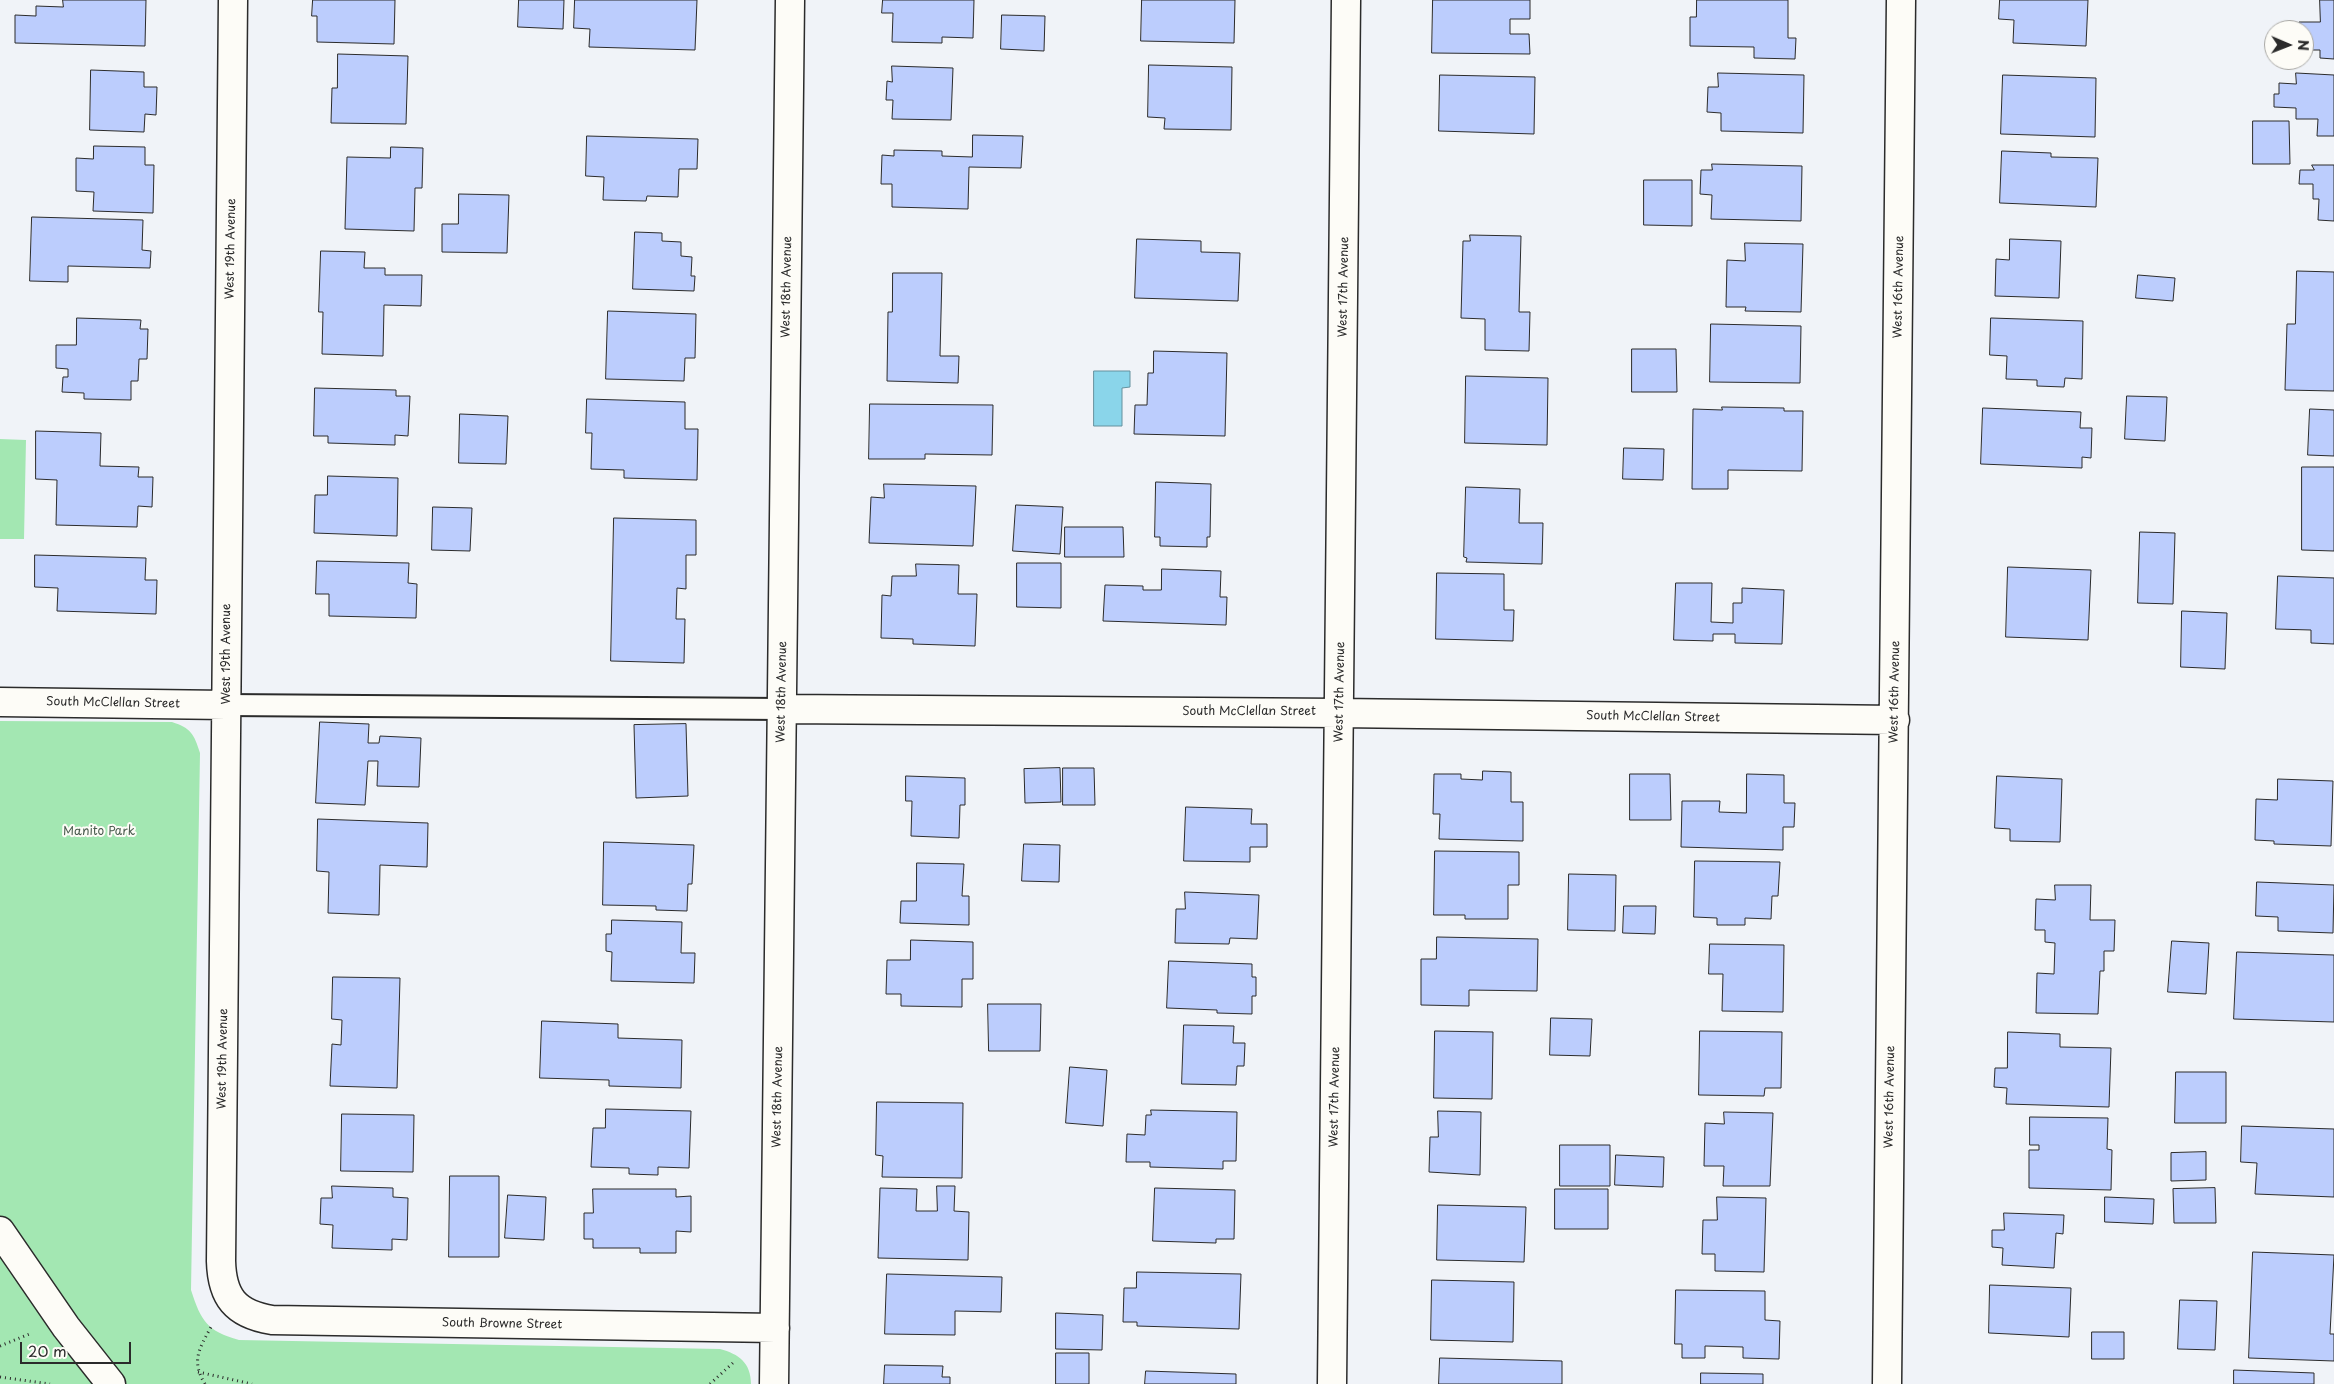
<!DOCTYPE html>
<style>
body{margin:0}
#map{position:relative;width:2334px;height:1384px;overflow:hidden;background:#f0f3f8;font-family:"Playpen Sans",sans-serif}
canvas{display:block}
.north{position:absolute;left:2264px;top:20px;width:50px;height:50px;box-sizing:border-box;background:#fdfcf7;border:1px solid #a9a8a5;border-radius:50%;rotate:91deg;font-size:14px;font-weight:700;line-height:20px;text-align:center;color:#2b2b2b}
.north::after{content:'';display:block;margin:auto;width:18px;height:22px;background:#2b2b2b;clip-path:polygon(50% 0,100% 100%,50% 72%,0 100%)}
.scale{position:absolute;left:20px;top:1342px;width:111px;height:22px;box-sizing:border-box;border:2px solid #2b2b2b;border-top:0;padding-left:6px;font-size:15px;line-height:18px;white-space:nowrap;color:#2b2b2b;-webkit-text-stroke:4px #fdfcf7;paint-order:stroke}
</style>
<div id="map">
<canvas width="2334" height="1384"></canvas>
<div class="north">N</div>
<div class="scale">20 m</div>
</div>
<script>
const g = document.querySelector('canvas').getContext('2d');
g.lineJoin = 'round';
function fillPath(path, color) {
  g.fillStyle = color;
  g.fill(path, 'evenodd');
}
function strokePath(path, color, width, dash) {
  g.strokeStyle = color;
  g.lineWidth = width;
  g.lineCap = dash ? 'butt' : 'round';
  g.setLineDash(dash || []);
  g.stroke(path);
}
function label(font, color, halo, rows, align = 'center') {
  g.font = font + ' "Playpen Sans",sans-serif';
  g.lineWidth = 4;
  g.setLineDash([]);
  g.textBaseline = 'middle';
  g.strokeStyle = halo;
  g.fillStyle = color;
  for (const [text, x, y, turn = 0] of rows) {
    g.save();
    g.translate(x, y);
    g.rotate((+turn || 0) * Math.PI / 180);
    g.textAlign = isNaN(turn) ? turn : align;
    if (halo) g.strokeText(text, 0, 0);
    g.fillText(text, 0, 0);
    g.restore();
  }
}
fillPath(new Path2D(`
 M0 439 26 440 24 539H0Z
 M0 721 172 722C191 728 194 734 200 753L191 1290C201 1321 207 1331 239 1340L720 1349C739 1354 751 1363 751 1384H0Z`), '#a3e7b2');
const water = new Path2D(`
 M1094 371H1130V387L1122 388V426H1094Z`);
fillPath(water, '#8ad5ea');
strokePath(water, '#64919e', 1);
const building = new Path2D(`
 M63 0H146L145 46 15 43V15L36 16V6L63 7Z
 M313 0H395L394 44 317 42V16H312Z
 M519 0H564L563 29 518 27Z
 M575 0H697L695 50 589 47 590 29 574 28Z
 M883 0H974L973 38 942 37V43L892 42 893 13H882Z
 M1142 0H1235L1234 43 1141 41Z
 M1433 0H1530V19H1510V34H1529L1530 54 1432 53Z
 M1697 0H1788V38H1796L1795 59 1754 58V47L1690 46V17H1696Z
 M2000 0H2088L2086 46 2013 43 2014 20 1999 19Z
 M2320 0H2334V59L2320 58V50H2304V30H2299V22H2320Z
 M1002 15 1045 16 1044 51 1001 49Z
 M338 54 408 56 406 124 331 123 332 88H337Z
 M1149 65 1232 67 1231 130 1164 129 1165 118 1148 117Z
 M892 66 953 68 951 120 892 119 893 100H886L887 81 892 82Z
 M91 70 144 72V87H157L156 115 145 114 144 132 90 130Z
 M1718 73 1804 75 1803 133 1721 131V113L1707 112 1708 87H1718Z
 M2296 73 2334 75V136H2317L2318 119H2296V108L2274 107V94H2279V83L2296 84Z
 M1440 75 1535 77 1534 134 1439 131Z
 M2003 75 2096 78 2095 137 2001 134Z
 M2253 121H2289L2290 164H2253Z
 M973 135 1023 136 1021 168 969 167 968 209 892 207V184H881L882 155 894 156V150L942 151V156L972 157Z
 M587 136 698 139 697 169H679L678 197 647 196 646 201 603 200 604 177 586 176Z
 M94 146 145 147V165H154L153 213 93 211 94 192 76 191V158L93 159Z
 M391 147 423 148 422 188H415L414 231 345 229 347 157 390 158Z
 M2002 151 2051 153V157L2098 158 2096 207 2000 203Z
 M1712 164 1802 166 1801 221 1711 219 1712 195 1700 194 1701 170H1712Z
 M2312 165H2334V221L2318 220 2319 199H2313V184H2299L2300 170H2314Z
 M1644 180H1692V226L1644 225Z
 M459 194 509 195 507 253 442 252V224H458Z
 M32 217 143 220 142 250 151 251 150 268 68 266V282L30 281Z
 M635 232 662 233V241L681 242V256L692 257 691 276H695L694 291 633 289Z
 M1470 235 1521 236 1519 312H1530L1529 351 1485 350V319L1461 318 1463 241H1470Z
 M1137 239 1201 241V252L1240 253 1238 301 1135 298Z
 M2010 239 2061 241 2059 298 1995 296 1996 259 2009 260Z
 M1745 243 1803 244 1801 312 1745 311 1746 307H1726L1727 260 1745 261Z
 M321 251 365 252 364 268H385V275H422L421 306 384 305 383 356 322 354 323 312H319Z
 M2297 271 2334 272V391L2285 390 2287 324H2295Z
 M893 273H942L940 356H959L958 383 887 381 888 312H892Z
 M2138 275 2175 278 2173 301 2136 298Z
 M608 311 696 314 695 358H685L684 381 606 379Z
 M77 318 141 320 140 329H148L147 359H139L138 381H131V400L84 399V393L62 392 63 377H68V369L56 368V345H76Z
 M1991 318 2083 321 2082 379 2065 378 2064 387 2037 386V380L2006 379 2007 356 1990 355Z
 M1711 324 1801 326 1800 383 1710 382Z
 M1632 349H1676L1677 392H1632Z
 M1154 351 1227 353 1225 436 1134 434 1135 405H1147L1148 373H1153Z
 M1466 376 1548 378 1547 445 1465 443Z
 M315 388 396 390V396H410L408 436 395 435V445L328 443V436H314Z
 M2127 396 2167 397 2165 441 2125 439Z
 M587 399 685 402V429H698L697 480 624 478V470L591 469 592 433H586Z
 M870 404 993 405 992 455 925 454V459H869Z
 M1722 407 1784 408V411H1803L1802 471 1728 470V489H1692L1693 409 1722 410Z
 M1983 408 2081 412 2080 428H2092L2091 458 2082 457V468L1981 464Z
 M2310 409 2334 410V456L2308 455Z
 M460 414 508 416 506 464 459 463Z
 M36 431 101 433 100 466 139 467 138 477H153L152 507 138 506 137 527 56 525 57 480 36 479Z
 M1624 448 1664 449 1663 480 1623 479Z
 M2302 467H2334V551L2302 550Z
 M328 476 398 478 397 536 314 533 315 495H327Z
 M1156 482 1211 484 1210 537H1207V547L1160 546V537H1155Z
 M884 484 976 486 973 546 869 543 871 497 884 498Z
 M1466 487 1520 489 1519 523H1543L1542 564 1466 562 1467 558 1464 557Z
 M1016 505 1063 507 1060 554 1013 551Z
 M433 507 472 508 470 551 432 550Z
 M614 518 696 520V555H686V589L677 588 676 619H685L684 663 611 661Z
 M1065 527H1123L1124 557H1065Z
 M2140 532 2175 533 2173 604 2138 603Z
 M35 555 146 558 145 580H157L156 614 57 611 58 588 35 587Z
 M317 561 409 563 408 583 417 584 416 618 329 616V594H316Z
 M1017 563H1061V608L1017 607Z
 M916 564 959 565 958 594H977L975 646 913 644V639L881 638 882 595 891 596 892 576H916Z
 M2008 567 2091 570 2088 640 2006 637Z
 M1162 569 1221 571 1220 597H1227L1226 625 1103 621 1105 585 1143 586V590H1161Z
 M1437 573 1504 574V610H1514L1513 641 1436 639Z
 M2278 576 2334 578V644L2311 643V630L2276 629Z
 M1676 583H1712L1711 622 1733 623V603H1742V588L1784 590 1782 644 1735 643V634H1713V641L1674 640Z
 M2182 611 2227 613 2225 669 2181 667Z
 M320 722 369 724 368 743H379L380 736 421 738 419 787 377 786 378 761H368L365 805 316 803Z
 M686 724 688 796 636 798 634 725Z
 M1060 768 1061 802 1025 803 1024 769Z
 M1063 768H1094L1095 805H1063Z
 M1483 771 1511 772V802H1523V841L1439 839 1440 814H1433L1434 774H1461V779L1482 780Z
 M1630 774H1670L1671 820H1630Z
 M1747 774 1784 775V803H1795L1794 827H1783V850L1681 847 1682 801H1720L1719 812 1746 813Z
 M906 776 965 778V805H960L959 838 911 836 912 801H906Z
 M1997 776 2062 779 2060 842 2010 841V829L1995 828Z
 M2278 779 2333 781 2331 846 2274 844V841L2255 840 2256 799 2277 800Z
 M1186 807 1252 809 1251 824H1267V847H1250V862L1184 861Z
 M318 819 428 823 427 867 380 865 379 915 328 913 329 872 317 871Z
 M604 842 694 845 692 884H688L687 911 656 910V906L603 905Z
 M1024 844 1060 845 1059 882 1022 881Z
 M1435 851 1519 852V885H1508V919H1465V915H1434Z
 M1695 861 1780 862 1778 896H1772L1771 919 1745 918V925H1717V918L1694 917Z
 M917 863 964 864 962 896H969V925L900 923 901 901H916Z
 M1569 874 1616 875 1615 931 1568 930Z
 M2257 882 2334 885 2333 933 2278 931V917L2256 916Z
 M2055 885H2091L2090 920H2115L2114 951H2104V971H2100L2098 1014 2036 1013 2037 973 2054 974 2055 943 2045 942V930H2035L2036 899 2055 900Z
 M1185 892 1259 895 1257 939 1230 938 1229 944 1175 943 1176 909H1185Z
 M1624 906H1656L1655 934 1623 933Z
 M612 920 682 922 681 953H695L694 983 611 981 612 952 606 951V934H611Z
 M1437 937 1538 939 1537 991 1469 990V1006L1421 1005V959H1436Z
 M911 940 973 942V979H962V1007L901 1006V994H886L887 960H910Z
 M2172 941 2209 943 2206 994 2168 992Z
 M1710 944 1784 945 1783 1012 1722 1011 1723 974H1709Z
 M2237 952 2334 955V1022L2234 1019Z
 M1169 961 1252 964V977H1256V996H1252V1014L1217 1013V1010L1167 1008Z
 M333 977 400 978 397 1088 330 1086 332 1044 341 1045 342 1020 332 1019Z
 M988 1004H1041L1040 1051H989Z
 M1551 1018 1592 1019 1590 1056 1550 1055Z
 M542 1021 618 1024V1038L682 1040 681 1088 609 1086V1080L540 1078Z
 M1184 1025 1234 1026 1233 1043H1245L1244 1066H1237L1236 1085 1182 1084Z
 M1435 1031 1493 1032 1492 1099 1434 1098Z
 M1700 1031 1782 1032 1781 1088H1765L1764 1096 1699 1095Z
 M2008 1032 2060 1034V1047L2111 1048 2109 1107 2006 1104 2007 1088 1994 1087 1995 1068H2007Z
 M1070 1067 1107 1070 1103 1126 1066 1123Z
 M2176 1072H2226V1123H2175Z
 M877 1102 963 1103 962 1178 882 1177 883 1156 876 1155Z
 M606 1109 691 1111 689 1168 658 1167V1175L629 1174V1168L591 1167 593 1128H605Z
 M1151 1110 1237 1112 1236 1161H1223V1169L1150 1167V1162H1126L1127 1134 1145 1135 1146 1115H1151Z
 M1438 1111 1481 1112 1480 1175 1429 1172 1430 1137H1438Z
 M1724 1112 1773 1113 1770 1186H1723L1724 1166H1704L1705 1123 1724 1124Z
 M342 1114 414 1115 413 1172 341 1171Z
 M2030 1117 2108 1118 2107 1149 2112 1150 2111 1190 2029 1188V1150H2039V1145H2030Z
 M2242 1126 2334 1129V1197L2255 1194 2257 1163 2241 1162Z
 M1560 1145H1610V1186H1560Z
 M2206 1152V1180L2171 1181V1153Z
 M1616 1155 1664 1157 1663 1187 1615 1185Z
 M450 1176H499V1257H449Z
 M332 1186 393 1188V1197L408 1198 407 1240 392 1239V1250L332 1248 333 1225 320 1224 321 1198H332Z
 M937 1186H955L954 1211 969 1212 968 1260 878 1258 880 1188 917 1189 916 1211H937Z
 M1155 1188 1235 1190 1234 1239H1216V1243L1153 1241Z
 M2215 1188 2216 1223H2174L2173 1189Z
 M593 1189H676V1197L691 1196V1232L676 1231V1253H640V1248H593V1239H584V1213H593Z
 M1555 1189H1608V1229H1555Z
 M508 1195 546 1197 544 1240 505 1238Z
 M1717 1197 1766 1198 1764 1272 1715 1271V1254H1702L1703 1220H1717Z
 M2105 1197 2154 1199 2153 1224 2105 1222Z
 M1438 1205 1526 1207 1524 1262 1437 1260Z
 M2004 1213 2064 1215 2063 1234 2056 1233 2054 1268 2002 1265 2003 1248 1992 1247V1230H2004Z
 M2253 1252 2334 1255 2330 1334H2334V1361L2249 1358Z
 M1137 1272 1241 1274 1239 1329 1137 1326V1322H1123L1124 1288H1136Z
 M887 1274 1002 1277 1001 1312 955 1311V1335L885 1334Z
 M1432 1280 1514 1282 1513 1342 1431 1340Z
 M1990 1285 2071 1288 2069 1337 1989 1333Z
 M1676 1290 1765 1291V1320L1780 1321 1779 1359 1743 1358V1347L1705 1346V1358H1682V1344H1675Z
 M2180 1300 2217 1301 2215 1350 2178 1349Z
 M1056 1313 1103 1315 1102 1350 1056 1349Z
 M2092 1332H2124V1359H2092Z
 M1056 1353H1089V1384H1056Z
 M1440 1358 1562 1361V1384H1439Z
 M885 1365 943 1366 942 1377H950V1384H884Z
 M2234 1370 2314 1373V1384H2234Z
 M1146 1371 1236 1374V1384H1145Z
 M1701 1373 1763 1374V1384H1701Z`);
fillPath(building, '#bccdfd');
strokePath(building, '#2b2b2b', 1);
const service = new Path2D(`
 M226 705 782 709`);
const pedestrian = new Path2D(`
 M0 1231 66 1327 111 1384`);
const minor = new Path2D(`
 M233 0 221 1261C222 1297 235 1314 272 1320L775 1328
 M0 702 226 705
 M782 709 1339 713 1895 720
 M774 1384 790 0
 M1332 1384 1346 0
 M1887 1384 1901 0`);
strokePath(service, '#2b2b2b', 24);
strokePath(pedestrian, '#2b2b2b', 31);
strokePath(minor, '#2b2b2b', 31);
strokePath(new Path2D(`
 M0 1346 32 1333
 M198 1372 252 1384
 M0 1377 50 1384
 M205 1384C191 1361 199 1349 211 1327
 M710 1384 735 1361`), '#2b2b2b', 3, [1, 4]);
strokePath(service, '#fdfcf7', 20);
strokePath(pedestrian, '#fdfcf7', 28);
strokePath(minor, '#fdfcf7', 28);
label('12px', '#2b2b2b', '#fdfcf7', [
 ["West 19th Avenue",231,249,-89],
 ["West 18th Avenue",787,287,-89],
 ["West 17th Avenue",1344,287,-89],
 ["West 16th Avenue",1899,287,-89],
 ["West 19th Avenue",227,654,-90],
 ["West 18th Avenue",782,692,-89],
 ["West 17th Avenue",1340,692,-89],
 ["West 16th Avenue",1895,692,-89],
 ["South McClellan Street",113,703,1],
 ["South McClellan Street",1249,712],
 ["South McClellan Street",1653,717,1],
 ["West 19th Avenue",223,1059,-89],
 ["West 18th Avenue",778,1097,-89],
 ["West 17th Avenue",1335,1097,-89],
 ["West 16th Avenue",1890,1097,-89],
 ["South Browne Street",502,1324,1]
]);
label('12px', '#495a4d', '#fdfcf7', [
 ["Manito Park",99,832]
]);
</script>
